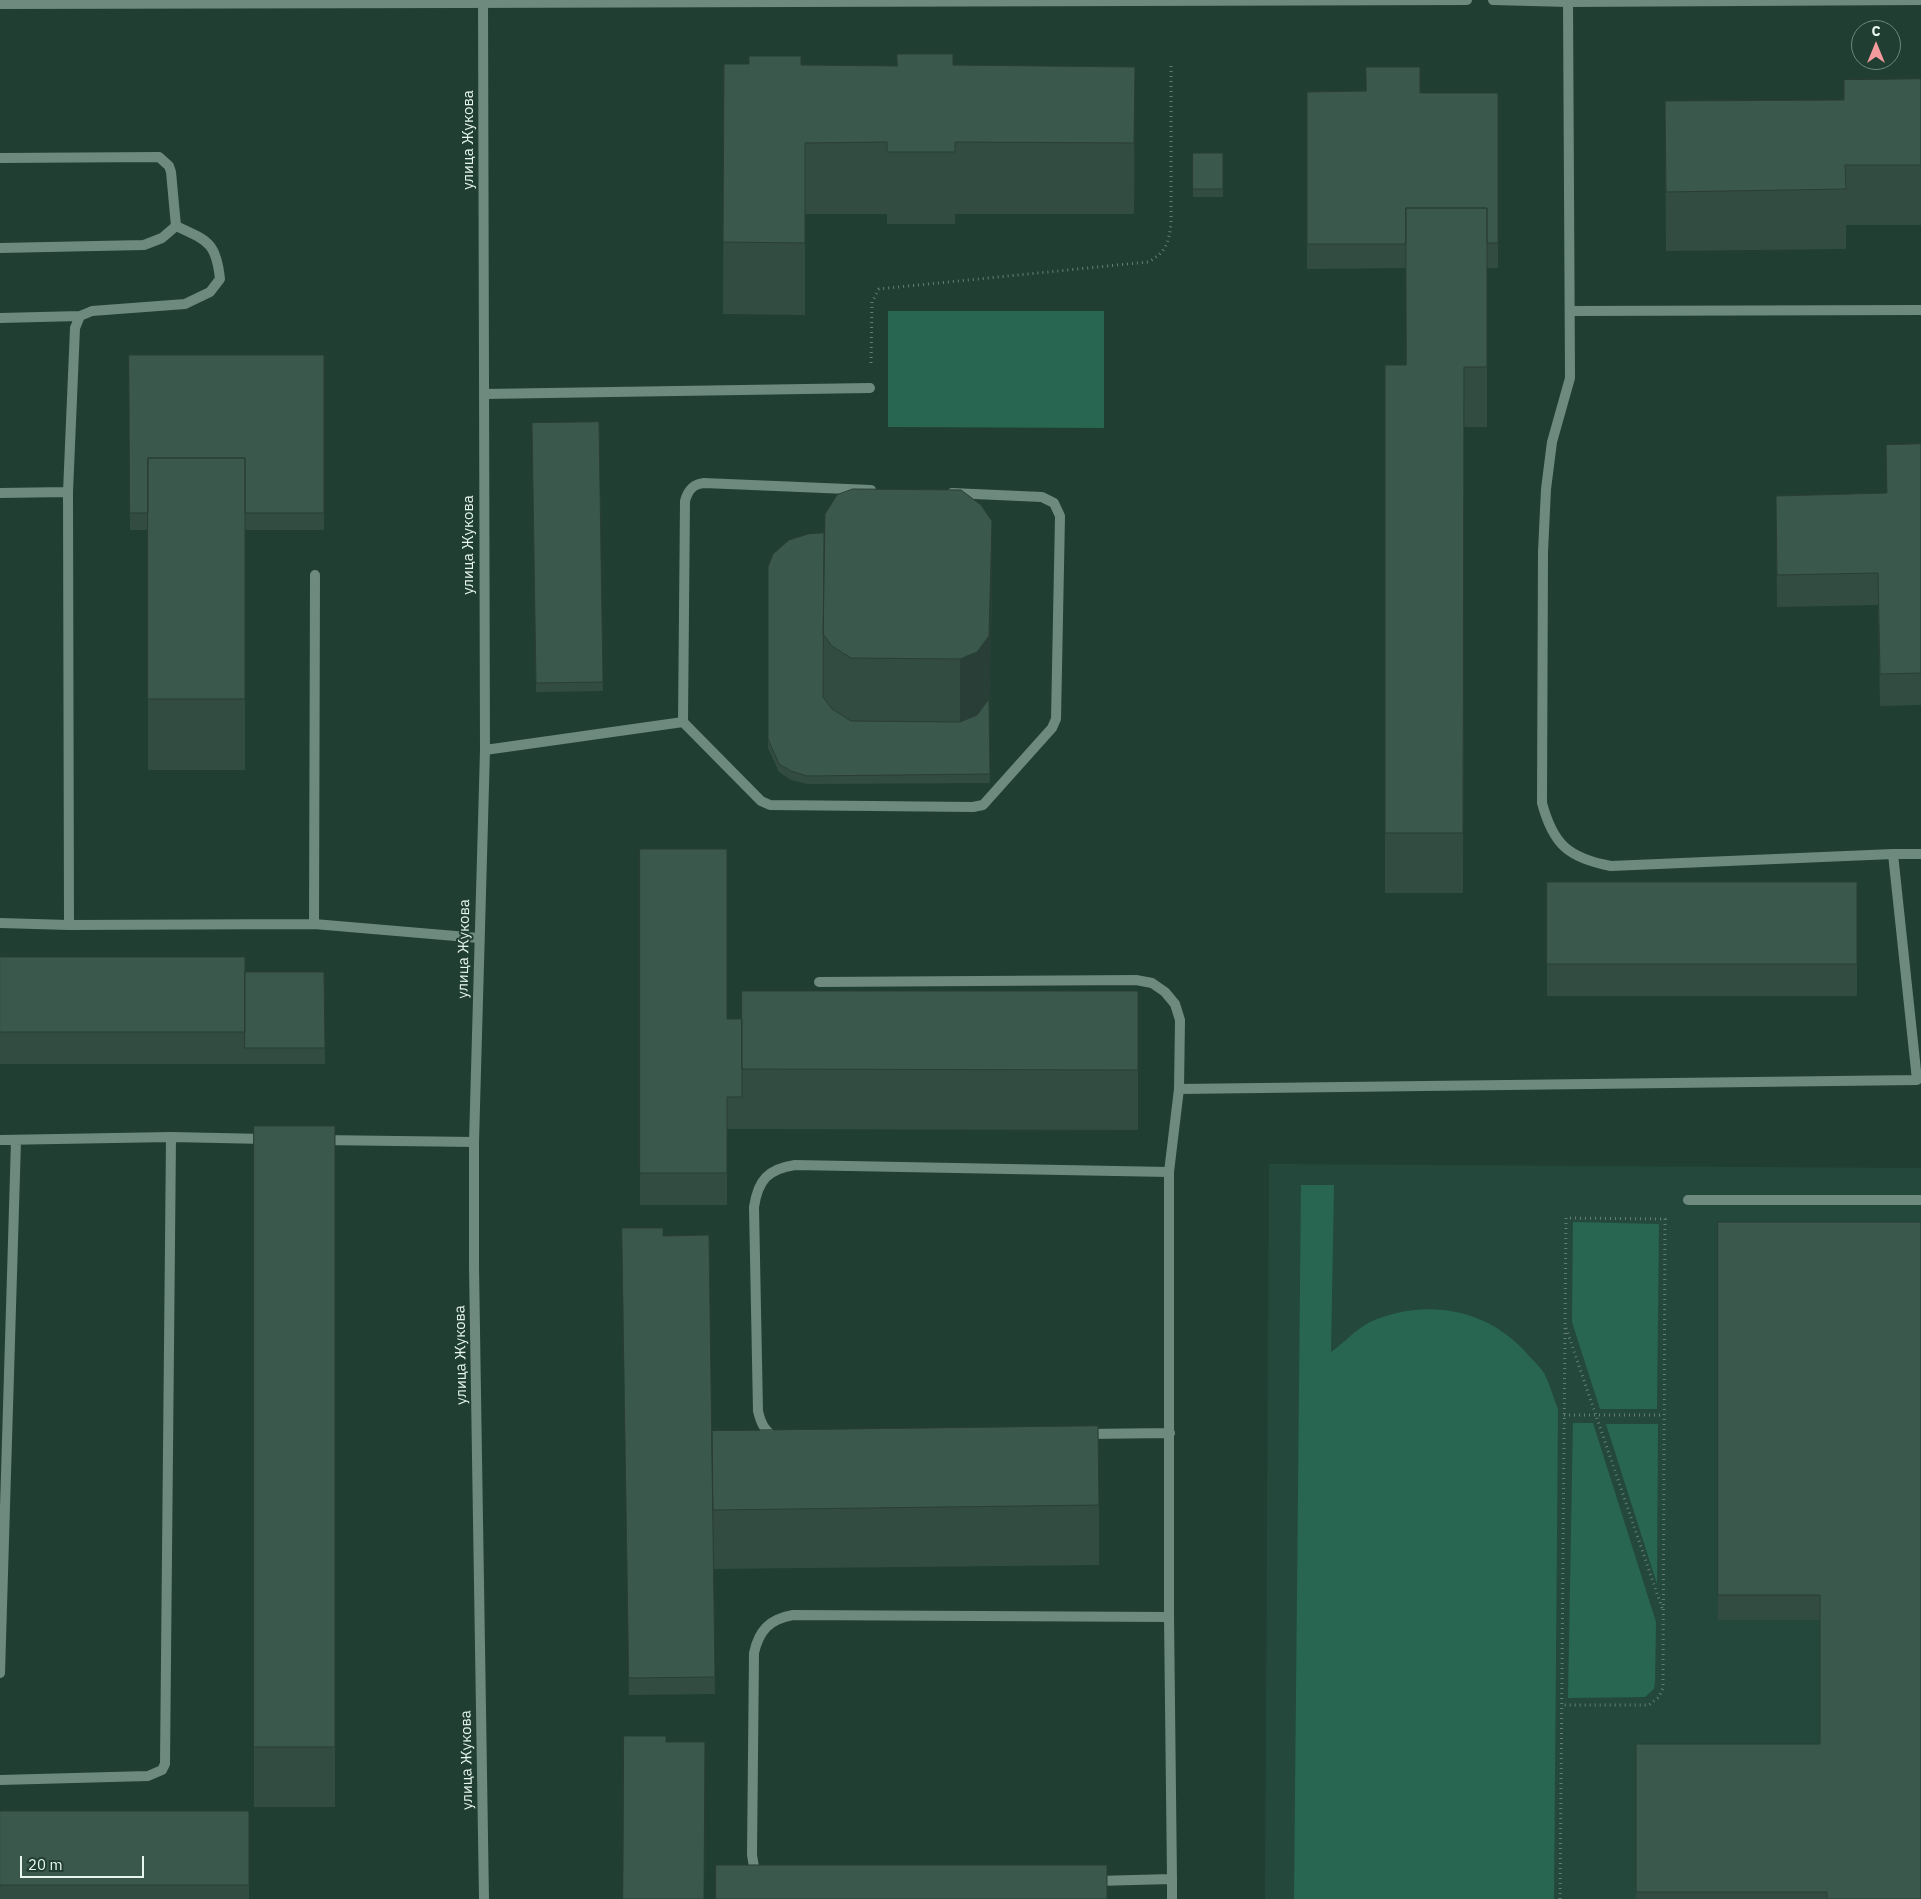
<!DOCTYPE html>
<meta charset="utf-8">
<style>
body{margin:0}
#map{position:relative;width:1921px;height:1899px;overflow:hidden;background:#213e33;font-family:"IBM Plex Sans",sans-serif}
canvas{display:block}
.north{position:absolute;left:1851px;top:20px;width:50px;height:50px;box-sizing:border-box;background:#213e33;border:1px solid #70887e;border-radius:50%;rotate:0deg;font-size:14px;font-weight:700;line-height:20px;text-align:center;color:#e6f6ef}
.north::after{content:'';display:block;margin:auto;width:18px;height:22px;background:#f59b9d;clip-path:polygon(50% 0,100% 100%,50% 72%,0 100%)}
.scale{position:absolute;left:20px;top:1856px;width:124px;height:22px;box-sizing:border-box;border:2px solid #e6f6ef;border-top:0;padding-left:6px;font-size:15px;line-height:18px;white-space:nowrap;color:#e6f6ef;-webkit-text-stroke:4px #213e33;paint-order:stroke}
</style>
<div id="map">
<canvas width="1921" height="1899"></canvas>
<div class="north">С</div>
<div class="scale">20 m</div>
</div>
<script>
const g = document.querySelector('canvas').getContext('2d');
g.lineJoin = 'round';
function fillPath(path, color) {
  g.fillStyle = color;
  g.fill(path, 'evenodd');
}
function strokePath(path, color, width, dash) {
  g.strokeStyle = color;
  g.lineWidth = width;
  g.lineCap = dash ? 'butt' : 'round';
  g.setLineDash(dash || []);
  g.stroke(path);
}
function label(font, color, halo, rows, align = 'center') {
  g.font = font + ' "IBM Plex Sans",sans-serif';
  g.lineWidth = 4;
  g.setLineDash([]);
  g.textBaseline = 'middle';
  g.strokeStyle = halo;
  g.fillStyle = color;
  for (const [text, x, y, turn = 0] of rows) {
    g.save();
    g.translate(x, y);
    g.rotate((+turn || 0) * Math.PI / 180);
    g.textAlign = isNaN(turn) ? turn : align;
    if (halo) g.strokeText(text, 0, 0);
    g.fillText(text, 0, 0);
    g.restore();
  }
}
fillPath(new Path2D(`
 M1269 1164 1921 1168V1899H1265Z`), '#24493c');
fillPath(new Path2D(`
 M888 311H1104V428L888 427Z
 M1301 1185H1334L1331 1352C1344 1343 1356 1329 1370 1322 1426 1297 1490 1309 1529 1356 1534 1361 1540 1367 1544 1373 1550 1384 1553 1397 1558 1409L1554 1899H1294Z
 M1573 1222 1659 1224 1657 1409H1600L1572 1322Z
 M1573 1423H1593L1656 1622 1655 1682 1654 1689 1645 1697 1568 1698Z
 M1606 1424H1658L1657 1584Z`), '#286652');
strokePath(new Path2D(`
 M871 363 872 302 879 289 1148 262C1166 253 1169 242 1171 223V65
 M1566 1328 1662 1608
 M1564 1415H1664
 M1560 1899 1566 1218 1665 1219 1663 1688 1659 1697 1649 1705H1561`), '#657e74', 3, [1, 4]);
strokePath(new Path2D(`
 M0 4 460 3
 M0 158 159 157 169 166 171 172 176 226
 M0 248 144 245 162 238 176 226
 M1570 311 1921 310
 M0 318 80 316
 M484 394 870 388
 M0 493 68 492
 M683 722 685 501C688 490 693 484 704 483L871 490
 M485 750 683 722 761 801 770 805 973 807 983 805 1052 728 1056 719 1060 516 1054 503 1042 497 952 493
 M1893 854H1921
 M0 923 69 925 314 924 479 938
 M314 924 315 575
 M69 925 68 492 75 328 80 316 92 311 185 304 210 292 220 279C216 242 208 241 176 226
 M819 982 1136 980 1152 983 1165 992 1175 1004 1180 1020 1179 1089 1169 1172V1617L1172 1879
 M1179 1089 1917 1080 1893 854 1611 866C1568 858 1553 844 1542 803L1543 552 1546 489 1552 442 1570 378 1568 2
 M0 1140 171 1137 266 1139
 M321 1140 474 1142
 M1688 1200H1921
 M1086 1434 1170 1433
 M777 1438C765 1432 761 1424 758 1411L754 1207C758 1180 768 1169 795 1165L1169 1172
 M0 1673 16 1141
 M0 1780 148 1776 162 1770 165 1764 171 1137
 M760 1876 754 1867 752 1855 754 1653C759 1630 770 1619 793 1615L1169 1617
 M1096 1881 1172 1879V1899`), '#6e8a7e', 10);
strokePath(new Path2D(`
 M1493 0 1568 2V0
 M1568 2 1921 0
 M460 3 1467 0`), '#6e8a7e', 10);
strokePath(new Path2D(`
 M483 0 485 750 474 1142V1267L484 1899`), '#6e8a7e', 10);
fillPath(new Path2D(`
 M724 64 897 66 953 65 1135 139 1134 214H955V224H887V214H805V315L723 314Z
 M1921 79V225H1846V249L1666 251 1665 101 1844 100Z
 M1366 91 1420 93H1498V268H1487V427H1464L1463 893H1385V365H1406V268L1307 269V92Z
 M1193 153H1223V197H1193Z
 M129 355H324V530H245V770H148V530H130Z
 M599 422 603 691 536 692 532 423Z
 M1921 444V705L1880 706 1878 605 1777 607 1776 496 1887 493 1886 445Z
 M768 567 992 592 989 704 990 783 807 784 791 780 779 772 768 748Z
 M640 849 727 1019H742L1138 991V1130L727 1129V1205H640Z
 M1547 882H1857V996H1547Z
 M0 957 245 972H324L325 1064H0Z
 M254 1126H335V1807H254Z
 M1718 1222 1921 1899H1636V1744H1820V1620H1718Z
 M622 1228 663 1236 712 1471 1099 1505V1565L713 1569 715 1694 629 1695Z
 M0 1811H249V1899H0Z`), '#334c42');
fillPath(new Path2D(`
 M1135 67V139L1134 214V143Z
 M992 521V592L989 707 960 730V659Z`), '#293e36');
const building = new Path2D(`
 M897 54H953V65L1135 67 1134 143 955 142V152H887V142L805 143V243L723 242 724 64H749V56H801V65L897 66Z
 M1366 67H1420V93H1498V243H1487V208H1406V244H1307V92L1366 91Z
 M1921 79V165H1845L1846 189 1666 192 1665 101 1844 100V80Z
 M1193 153H1223V189H1193Z
 M1406 208H1487V367H1464L1463 833H1385V365H1406Z
 M129 355H324V513H245V458H148V513H130Z
 M599 422 603 682 536 683 532 423Z
 M1921 444V673L1880 674 1878 573 1777 575 1776 496 1887 493 1886 445Z
 M148 458H245V699H148Z
 M853 489 961 490 981 505 992 521 989 636 977 652 960 659 851 658 832 646 823 634 825 514 837 495Z
 M824 533 823 697 832 709 851 721 960 722 977 715 989 699 990 774 807 776 791 771 779 764 768 739V567L773 554 789 540 808 534Z
 M640 849H727V1019H742V1097H727V1173H640Z
 M1547 882H1857V964H1547Z
 M0 957H245V1032H0Z
 M245 972H324L325 1048H245Z
 M742 991H1138V1070L742 1069Z
 M254 1126H335V1747H254Z
 M1718 1222H1921V1899H1827V1892H1636V1744H1820V1595H1718Z
 M622 1228H663V1236L709 1235 715 1677 629 1678Z
 M1098 1426 1099 1505 713 1510 712 1431Z
 M624 1736H666V1742H705L704 1899H623Z
 M0 1811H249V1885H0Z
 M716 1865H1107V1899H716Z`);
fillPath(building, '#3b584d');
strokePath(building, '#293e36', 1);
label('15px', '#e6f6ef', '#213e33', [
 ["улица Жукова",469,140,-90],
 ["улица Жукова",469,545,-90],
 ["улица Жукова",464,949,-89],
 ["улица Жукова",461,1355,-91],
 ["улица Жукова",467,1760,-91]
]);
</script>
